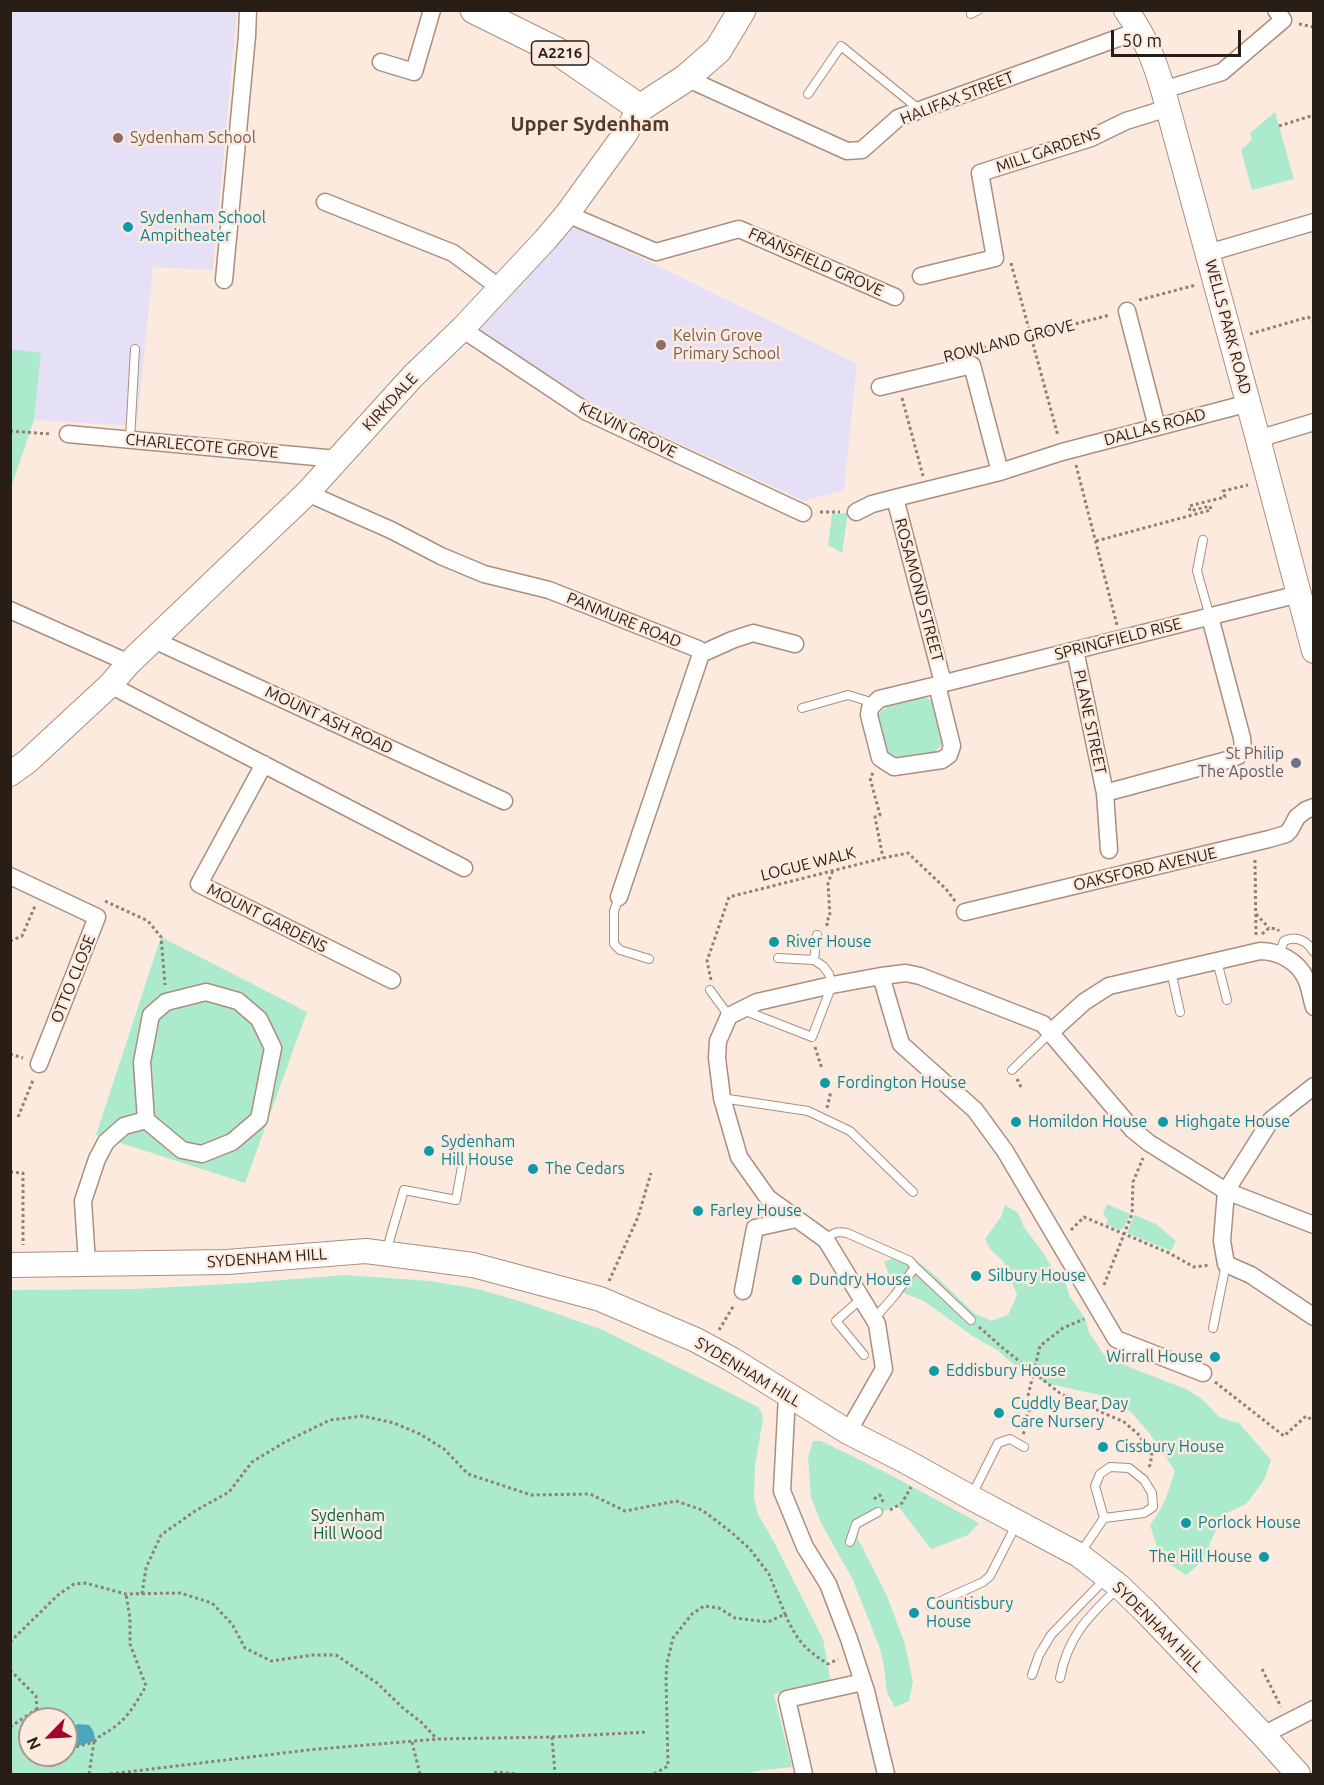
<!DOCTYPE html>
<style>
body{margin:0}
#map{position:relative;width:1324px;height:1785px;overflow:hidden;background:#fdeade;font-family:Ubuntu,sans-serif}
canvas{display:block}
.frame{position:absolute;inset:0;border:12px solid #291e16;pointer-events:none}
.north{position:absolute;left:18px;top:1707px;width:60px;height:60px;box-sizing:border-box;background:#fdeade;border:2px solid #a8988e;border-radius:50%;rotate:246deg;font-size:16px;font-weight:700;line-height:24px;text-align:center;color:#291e16}
.north::after{content:'';display:block;margin:auto;width:21px;height:27px;background:#a3062a;clip-path:polygon(50% 0,100% 100%,50% 72%,0 100%)}
.scale{position:absolute;left:1111px;top:30px;width:130px;height:27px;box-sizing:border-box;border:3px solid #291e16;border-top:0;padding-left:8px;font-size:18px;line-height:21px;white-space:nowrap;color:#291e16;-webkit-text-stroke:4px #fdeade;paint-order:stroke}
</style>
<div id="map">
<canvas width="1324" height="1785"></canvas>
<div class="frame"></div>
<div class="north">N</div>
<div class="scale">50 m</div>
</div>
<script>
const g = document.querySelector('canvas').getContext('2d');
g.lineJoin = 'round';
function fillPath(path, color) {
  g.fillStyle = color;
  g.fill(path, 'evenodd');
}
function strokePath(path, color, width, dash) {
  g.strokeStyle = color;
  g.lineWidth = width;
  g.lineCap = dash ? 'butt' : 'round';
  g.setLineDash(dash || []);
  g.stroke(path);
}
function label(font, color, halo, rows, align = 'center') {
  g.font = font + ' Ubuntu,sans-serif';
  g.lineWidth = 5;
  g.setLineDash([]);
  g.textBaseline = 'middle';
  g.strokeStyle = halo;
  g.fillStyle = color;
  for (const [text, x, y, turn = 0] of rows) {
    g.save();
    g.translate(x, y);
    g.rotate((+turn || 0) * Math.PI / 180);
    g.textAlign = isNaN(turn) ? turn : align;
    if (halo) g.strokeText(text, 0, 0);
    g.fillText(text, 0, 0);
    g.restore();
  }
}
fillPath(new Path2D(`
 M11 11H237L213 270 153 267 137 426 34 420 41 354 11 349Z
 M573 224 857 364 844 490 804 501 590 402 475 327Z`), '#e6e0f6');
fillPath(new Path2D(`
 M1275 112 1294 179 1252 190 1241 150 1252 140 1250 133Z
 M11 349 41 353 34 420 11 488Z
 M848 513 842 553 828 545 832 514Z
 M925 697 932 701 943 737V744L935 752 896 757C892 755 891 755 888 752 882 746 878 722 878 714L888 706Z
 M161 937 307 1012 245 1183 96 1135Z
 M1107 1204 1130 1214 1124 1228 1119 1230 1106 1224 1108 1220 1103 1214Z
 M1005 1205 1018 1213 1024 1227 1044 1254 1052 1268 1065 1281 1070 1297 1085 1318 1089 1332 1104 1355 1134 1369 1186 1389 1202 1399 1219 1417 1239 1423 1271 1460 1265 1478 1257 1490 1246 1504 1225 1514 1213 1536 1203 1561 1186 1575 1171 1565 1159 1553 1150 1525C1163 1509 1169 1490 1175 1471L1150 1434 1133 1414 1115 1400 1104 1396 1046 1383 1013 1364 997 1350 974 1337 924 1301 906 1294 890 1278 884 1262 900 1255 917 1261 931 1272 974 1313 991 1321 1008 1315 1017 1295 1004 1262 990 1249 985 1239 1001 1217Z
 M1134 1215 1156 1224 1176 1241 1171 1251 1127 1233Z
 M345 1275 430 1281 478 1289 529 1304 603 1330 758 1407 762 1414 763 1419 755 1465 754 1499 758 1514 774 1542 823 1639 831 1683 774 1694 792 1767 756 1771 747 1774H11L10 1290 135 1289 246 1283ZM30 1719H66V1755H30Z
 M813 1441H821L887 1473 979 1523 968 1535 931 1549 897 1505 859 1523 858 1539 887 1596 905 1644 913 1682 909 1701 895 1707 887 1693 884 1667 880 1649 870 1623 852 1578 821 1523 811 1497 808 1457Z`), '#abeacc');
fillPath(new Path2D(`
 M78 1724 89 1725C93 1729 96 1736 94 1741L75 1747 71 1744 69 1734 72 1727Z`), '#4ca7bc');
const lane = new Path2D(`
 M971 14 978 10
 M808 94 841 46 920 110
 M130 439 135 349
 M1203 540 1197 571 1210 617
 M802 708 848 695 874 703
 M619 897 614 911V944L620 950 649 959
 M1279 954 1284 941C1297 935 1307 941 1314 952
 M814 960 817 935
 M1217 961 1227 1000
 M1171 971 1180 1012
 M710 990 729 1016
 M743 1010 812 1037 832 985 829 974 823 966 814 960 778 958
 M1012 1070 1051 1032
 M722 1098 808 1111 850 1131 913 1192
 M826 1240C833 1232 837 1231 847 1233L910 1261 915 1267 895 1295 874 1319
 M386 1252 404 1190 456 1200 467 1139
 M915 1267 971 1320
 M862 1298 836 1321 864 1355
 M1213 1328 1226 1264
 M972 1495 998 1443 1010 1439 1024 1447
 M850 1542 856 1524 878 1512
 M1081 1552 1104 1518 1095 1486 1100 1474 1110 1467 1129 1468 1144 1480 1152 1493 1153 1507 1144 1513 1104 1518
 M930 1606 983 1582 990 1576 1017 1523
 M1032 1675 1039 1655 1051 1635 1105 1579
 M1060 1678C1068 1636 1088 1617 1117 1589`);
const street = new Path2D(`
 M381 62 414 72 432 10
 M686 78 847 151 862 150 898 118 1132 33 1139 28
 M1163 90 1222 72 1283 20 1276 10
 M325 202 453 253 500 288
 M567 214 656 252 739 229 895 297
 M1208 253 1314 222
 M921 276 995 258 980 173 1091 138 1126 121 1168 108
 M224 280 247 36 248 10
 M1127 311 1157 427
 M462 329 587 412 803 513
 M880 387 972 365 1000 472
 M68 434 337 459
 M1258 439 1314 422
 M307 493 391 530 441 556 484 574 549 590 698 649 701 654 619 897
 M895 498 943 683
 M856 512 872 504 895 498 1000 472 1062 452 1249 403
 M10 610 129 663
 M154 640 504 801
 M1075 650 1105 793 1231 759 1238 756 1243 749 1242 738 1210 617
 M701 654 732 640 753 633 795 644
 M110 685 464 868
 M937 685 1299 594
 M937 685 952 746 949 755 942 760 894 767 880 758 869 715 870 708 879 699Z
 M264 764 199 884 392 980
 M1105 793 1109 850
 M10 876 97 917 39 1064
 M965 912 1269 839 1286 834 1290 830 1297 817 1306 810 1314 807
 M881 976 901 1044 975 1110 1005 1151 1116 1339 1203 1373
 M206 992 238 1001 259 1019 273 1048 259 1119 232 1142 202 1154 182 1150 146 1120 142 1062 151 1015 166 1002Z
 M1051 1032 1084 1002 1109 986 1260 951C1278 951 1298 961 1306 979 1310 987 1311 998 1314 1007
 M1314 1086 1271 1120 1226 1191 1222 1241 1226 1264 1251 1275 1314 1317
 M87 1263 83 1201 97 1159 106 1142 124 1126 146 1120
 M743 1291 755 1228 796 1219
 M787 1395 782 1491 805 1547 828 1584 849 1639 866 1691 886 1774
 M848 1432 884 1369 877 1324 826 1240 768 1198 739 1157 722 1098 717 1058 718 1041 729 1016 757 1002 832 985 881 976 906 973 920 976 1043 1024 1133 1130 1149 1143 1226 1191 1314 1225
 M1263 1735 1314 1709
 M804 1774 787 1699 863 1682`);
const secondary = new Path2D(`
 M1126 10C1145 37 1154 59 1163 90L1258 439 1314 651
 M10 774 28 761 110 685 129 663 307 493 413 376 462 329 545 240 567 214 625 134 640 108
 M10 1265 227 1262 366 1251 473 1265 600 1299 696 1340 731 1359 848 1432 907 1462 970 1497 1079 1555 1119 1586 1146 1612 1263 1735 1298 1774`);
const primary = new Path2D(`
 M474 10 557 51 640 108 686 78 718 50 742 10`);
strokePath(lane, '#ab8e7c', 10);
strokePath(street, '#ab8e7c', 19);
strokePath(secondary, '#ab8e7c', 26);
strokePath(primary, '#ab8e7c', 29);
strokePath(new Path2D(`
 M1299 24 1314 27
 M1279 126 1314 115
 M1011 263 1058 436
 M1139 300 1196 285
 M1250 334 1308 317 1314 322
 M977 349 1110 315
 M902 398 923 476
 M10 431 51 434
 M1076 465 1117 625
 M820 512H840
 M1096 541 1211 510 1210 506 1190 511 1189 506 1225 497 1223 491 1248 485
 M873 773 870 778 880 815 875 817 883 858
 M1255 860 1256 935
 M105 901 148 921 161 937 165 985
 M1256 914 1269 928
 M827 926V920L830 917 828 883 833 870
 M1262 934 1269 928 1277 929 1279 931
 M10 941 22 936 35 906
 M711 980 707 961 729 897 883 858 908 853 946 889 955 901
 M815 1047 822 1069
 M10 1054 23 1058
 M1017 1079 1021 1087
 M827 1108 831 1091
 M18 1117 33 1080
 M10 1172 23 1173V1245
 M1071 1230 1084 1217 1169 1253 1194 1267 1210 1265
 M609 1281 638 1217 651 1173
 M1104 1285 1132 1214 1133 1182 1143 1158
 M979 1327 1004 1349 1061 1394 1124 1422 1138 1434 1152 1455 1150 1465 1148 1468
 M719 1330 734 1305
 M1215 1382 1284 1436 1306 1416 1314 1421
 M1023 1434 1028 1424 1026 1418 1031 1406 1027 1400 1040 1346 1063 1328 1084 1319
 M874 1499 880 1495 883 1502
 M890 1510 902 1503 911 1487
 M142 1594 146 1568 161 1535 195 1511 229 1492 252 1462 285 1442 330 1420 363 1416 394 1423 420 1434 444 1449 468 1474 531 1495 590 1494 625 1511 676 1501 702 1510 731 1532 749 1548 769 1574 785 1614
 M10 1642 58 1595 74 1584 85 1583 126 1594 180 1593 212 1603 232 1624 245 1648 271 1661 313 1655H336L377 1683 403 1708 421 1722 437 1739
 M1262 1669 1281 1707
 M10 1670 36 1696 37 1709 45 1719
 M10 1727 37 1709
 M552 1737 555 1774
 M94 1742C101 1734 105 1734 113 1728 128 1718 137 1701 146 1686L130 1644V1618L126 1594
 M412 1742 420 1774
 M66 1743 72 1748 94 1742 89 1774
 M110 1774 308 1750 437 1739 552 1737 648 1732
 M495 1774 496 1772 518 1774
 M654 1774 668 1766 666 1678 667 1663 673 1638 692 1614 704 1606 719 1608 735 1618 768 1622 785 1614C797 1640 803 1648 828 1664L838 1659`), '#908177', 3, [3, 3]);
strokePath(lane, '#fff', 8);
strokePath(street, '#fff', 16);
strokePath(secondary, '#fff', 24);
strokePath(primary, '#fff', 27);
for (const [x, y, r, color] of [
 [118,138,6,"#8d6e63"],
 [128,227,6,"#0f9aa8"],
 [661,345,6,"#8d6e63"],
 [1296,763,6,"#6b7280"],
 [774,942,6,"#0f9aa8"],
 [825,1083,6,"#0f9aa8"],
 [1016,1122,6,"#0f9aa8"],
 [1163,1122,6,"#0f9aa8"],
 [429,1151,6,"#0f9aa8"],
 [533,1169,6,"#0f9aa8"],
 [698,1211,6,"#0f9aa8"],
 [976,1276,6,"#0f9aa8"],
 [797,1280,6,"#0f9aa8"],
 [1215,1357,6,"#0f9aa8"],
 [934,1371,6,"#0f9aa8"],
 [999,1413,6,"#0f9aa8"],
 [1103,1447,6,"#0f9aa8"],
 [1186,1523,6,"#0f9aa8"],
 [1264,1557,6,"#0f9aa8"],
 [914,1613,6,"#0f9aa8"]
]) {
  const dot = new Path2D();
  dot.arc(x, y, r, 0, 2 * Math.PI);
  g.fillStyle = color;
  g.fill(dot);
  strokePath(dot, '#fdeade', 2);
}
for (const [x, y, w] of [
 [560,53,57]
]) {
  const box = new Path2D();
  box.roundRect(x - w / 2, y - 12, w, 24, 4.5);
  g.fillStyle = '#fdeade';
  g.fill(box);
  strokePath(box, '#291e16', 1.5);
}
label('bold 15px', '#291e16', null, [
 ["A2216",560,53]
]);
label('16px', '#291e16', '#fdeade', [
 ["HALIFAX STREET",957,98,-21],
 ["MILL GARDENS",1048,150,-19],
 ["FRANSFIELD GROVE",816,262,24],
 ["WELLS PARK ROAD",1228,327,75],
 ["ROWLAND GROVE",1009,341,-14],
 ["KIRKDALE",390,402,-47],
 ["DALLAS ROAD",1155,427,-15],
 ["KELVIN GROVE",628,430,26],
 ["CHARLECOTE GROVE",202,446,5],
 ["ROSAMOND STREET",919,590,75],
 ["PANMURE ROAD",624,620,22],
 ["SPRINGFIELD RISE",1118,639,-14],
 ["MOUNT ASH ROAD",329,720,25],
 ["PLANE STREET",1090,722,78],
 ["LOGUE WALK",808,864,-14],
 ["OAKSFORD AVENUE",1145,869,-13],
 ["MOUNT GARDENS",267,918,27],
 ["OTTO CLOSE",73,979,-68],
 ["SYDENHAM HILL",267,1258,-4],
 ["SYDENHAM HILL",748,1372,31],
 ["SYDENHAM HILL",1158,1627,45]
]);
label('16px', '#785e54', '#fdeade', [
 ["Sydenham School",130,138],
 ["Kelvin Grove",673,336],
 ["Primary School",673,354]
], 'left');
label('16px', '#0d838f', '#fdeade', [
 ["Sydenham School",140,218],
 ["Ampitheater",140,236],
 ["River House",786,942],
 ["Fordington House",837,1083],
 ["Homildon House",1028,1122],
 ["Highgate House",1175,1122],
 ["Sydenham",441,1142],
 ["Hill House",441,1160],
 ["The Cedars",545,1169],
 ["Farley House",710,1211],
 ["Silbury House",988,1276],
 ["Dundry House",809,1280],
 ["Wirrall House",1203,1357,"right"],
 ["Eddisbury House",946,1371],
 ["Cuddly Bear Day",1011,1404],
 ["Care Nursery",1011,1422],
 ["Cissbury House",1115,1447],
 ["Porlock House",1198,1523],
 ["The Hill House",1252,1557,"right"],
 ["Countisbury",926,1604],
 ["House",926,1622]
], 'left');
label('16px', '#5b616d', '#fdeade', [
 ["St Philip",1284,754],
 ["The Apostle",1284,772]
], 'right');
label('16px', '#006545', '#fdeade', [
 ["Sydenham",348,1516],
 ["Hill Wood",348,1534]
]);
label('bold 20px', '#533a2a', '#fdeade', [
 ["Upper Sydenham",590,124]
]);
</script>
